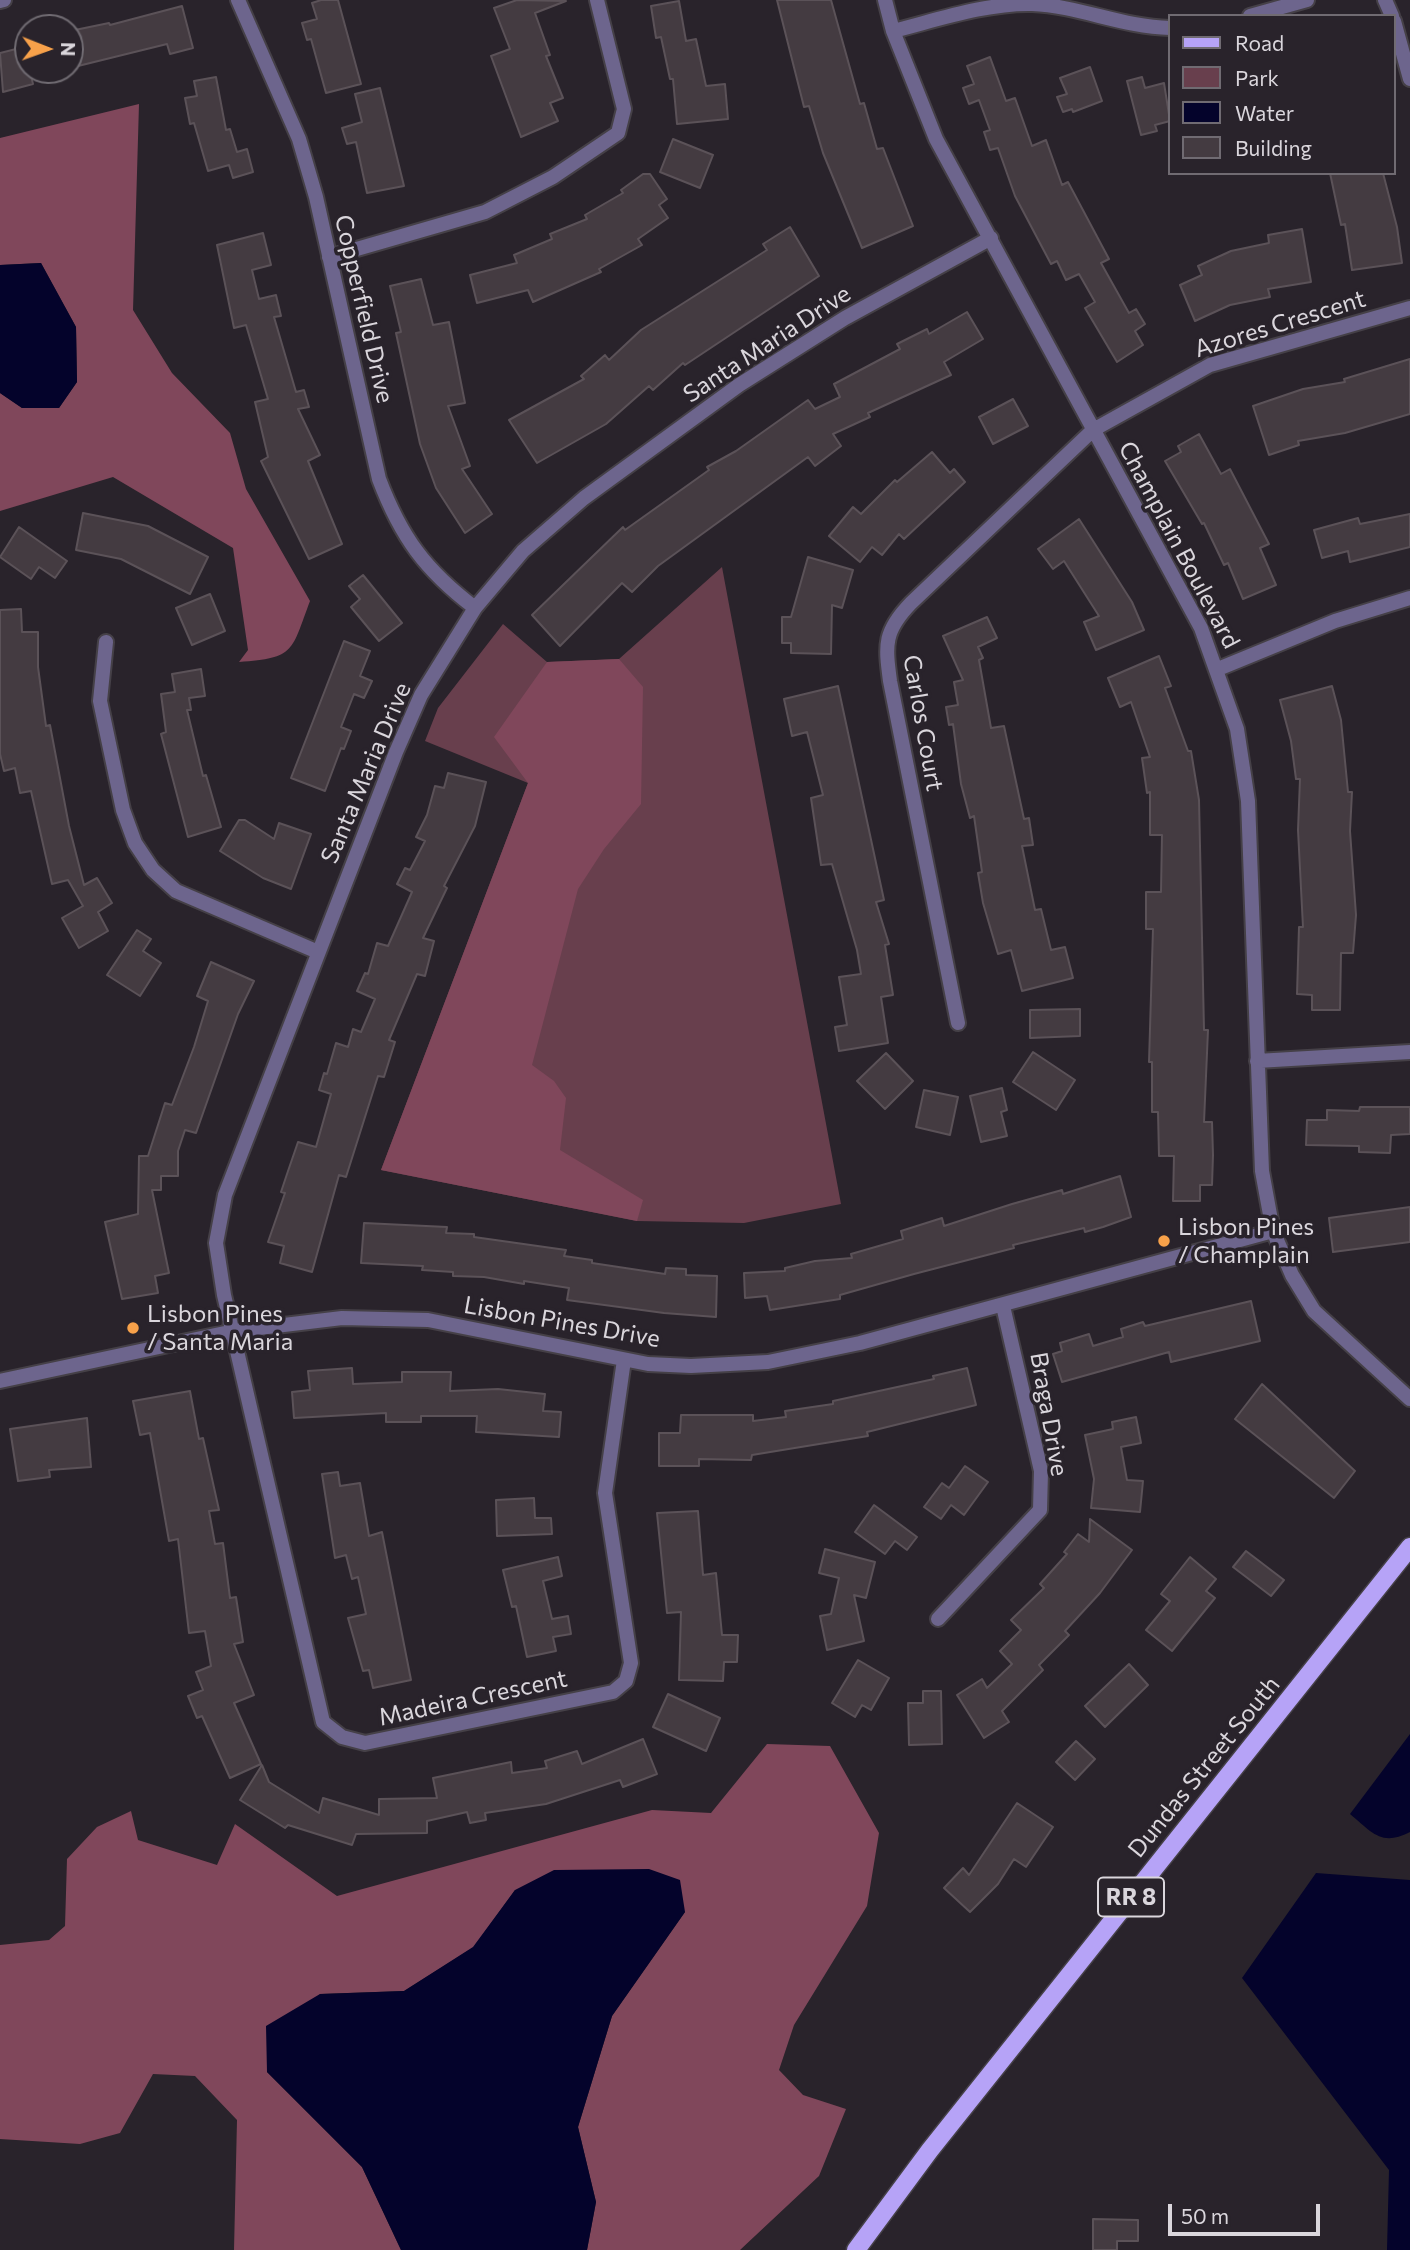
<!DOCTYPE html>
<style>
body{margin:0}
#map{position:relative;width:1410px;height:2250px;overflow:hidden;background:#29232b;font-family:Commissioner,sans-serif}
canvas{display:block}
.legend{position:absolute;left:1168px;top:14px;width:228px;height:161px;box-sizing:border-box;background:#29232b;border:2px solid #706b72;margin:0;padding:9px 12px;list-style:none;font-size:21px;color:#dad6dc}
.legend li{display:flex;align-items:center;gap:14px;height:35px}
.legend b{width:35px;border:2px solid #706b72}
.north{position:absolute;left:14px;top:14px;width:70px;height:70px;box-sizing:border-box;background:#29232b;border:2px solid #706b72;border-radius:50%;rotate:91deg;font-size:19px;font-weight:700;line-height:28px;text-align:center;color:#dad6dc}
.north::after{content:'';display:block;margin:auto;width:24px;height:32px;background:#f7a14a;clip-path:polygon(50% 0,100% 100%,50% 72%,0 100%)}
.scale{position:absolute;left:1168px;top:2204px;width:152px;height:32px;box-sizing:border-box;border:4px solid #dad6dc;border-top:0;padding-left:9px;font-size:21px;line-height:24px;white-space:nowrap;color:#dad6dc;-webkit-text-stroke:5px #29232b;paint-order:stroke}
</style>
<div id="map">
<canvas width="1410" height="2250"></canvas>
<ul class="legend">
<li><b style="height:9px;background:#b6a3f7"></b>Road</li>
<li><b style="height:19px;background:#683f4d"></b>Park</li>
<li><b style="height:19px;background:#04032b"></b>Water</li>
<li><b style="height:19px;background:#443b41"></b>Building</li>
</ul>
<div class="north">N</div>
<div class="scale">50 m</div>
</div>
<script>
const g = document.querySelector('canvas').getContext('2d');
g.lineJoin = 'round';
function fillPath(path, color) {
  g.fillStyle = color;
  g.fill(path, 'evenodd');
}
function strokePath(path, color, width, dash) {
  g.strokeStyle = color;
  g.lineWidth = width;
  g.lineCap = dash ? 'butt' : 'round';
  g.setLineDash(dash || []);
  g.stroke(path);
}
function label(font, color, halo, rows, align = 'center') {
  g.font = font + ' Commissioner,sans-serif';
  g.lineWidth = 7;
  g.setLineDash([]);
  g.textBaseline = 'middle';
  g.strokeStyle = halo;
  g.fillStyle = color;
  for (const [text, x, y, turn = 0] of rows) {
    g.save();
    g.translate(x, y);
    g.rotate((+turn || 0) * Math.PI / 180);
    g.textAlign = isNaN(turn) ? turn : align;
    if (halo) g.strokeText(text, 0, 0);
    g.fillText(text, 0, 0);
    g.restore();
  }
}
fillPath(new Path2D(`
 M722 567 841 1204 744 1223 637 1221 381 1170 528 783 425 741 438 708 503 624 547 662 619 659Z`), '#683f4d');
fillPath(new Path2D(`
 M139 104 133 310 172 373 230 433 246 489 310 601C291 651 296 658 239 662L248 650 233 548 113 477 0 511V393L22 408H59L77 382 76 327 41 263 0 265V138Z
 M619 659 643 687 641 804 604 849 578 889 532 1065 554 1081 566 1098 560 1150 643 1200 637 1221 381 1170 528 783 494 737 547 662Z
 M767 1744 830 1746 879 1833 867 1906 794 2025 779 2070 803 2095 846 2109 819 2176 740 2250H587L596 2202 578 2127 612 2016 685 1912 515 1890 474 1947 404 1991 320 1994 267 2072 362 2167 401 2250H234L237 2120 195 2076 153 2074 120 2133 80 2144 0 2139V1945L49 1940 65 1926 67 1859 97 1827 131 1811 138 1840 217 1865 235 1824 337 1896 652 1810 711 1813Z`), '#80475b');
fillPath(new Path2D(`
 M41 263 76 327 77 382 59 408H22L0 393V265Z
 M1410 1734V1832C1381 1847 1372 1832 1350 1814Z
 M649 1869 680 1880 685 1912 612 2016 578 2127 596 2202 587 2250H401L362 2167 267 2072 266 2026 320 1994 404 1991 473 1947 515 1890 554 1870Z
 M1316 1873 1410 1880V2250H1387L1389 2170 1242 1978Z`), '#04032b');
const building = new Path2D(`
 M321 0H338L361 84 326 93 311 39 307 40 302 23 317 19 312 3Z
 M517 0 566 1 535 13 550 55 546 56 563 98 550 103 558 121 521 137 491 56 510 49 494 8Z
 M777 0H831L860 104 864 103 877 149 883 148 913 226 862 248 823 153 809 106 804 107Z
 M679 1 686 41 696 39 706 86 725 84 728 119 677 124 673 79H670L661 37 656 38 651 6Z
 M182 6 193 48 170 54 167 44 70 68V31L109 23 110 25Z
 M24 47 33 84 3 92 0 53Z
 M990 57 1006 101 1015 98 1032 146 1046 140 1062 185 1068 182 1109 259 1101 263 1129 313 1136 309 1145 324 1135 331 1143 345 1117 362 1085 308 1095 302 1079 274 1066 280 1057 261 1051 264 1015 196 998 148 990 150 984 132 990 130 979 100 969 104 963 88 974 84 967 66Z
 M1090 67 1102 101 1073 112 1072 109 1063 112 1057 97 1067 94 1060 78Z
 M216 77 226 130 230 129 237 152 247 149 253 172 233 178 229 165 208 171 194 123 190 124 185 98 197 96 194 81Z
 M1142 77 1145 88 1164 83 1170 121 1155 125 1157 131 1141 135 1127 81Z
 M380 88 404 186 367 193 356 142 347 144 342 128 362 122 355 94Z
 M673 139 713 155 700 188 660 172Z
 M1330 173H1383L1397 227 1402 263 1352 270 1345 224 1341 225Z
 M643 174H650L667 199 659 205 668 218 638 239 642 245 599 269 601 272 533 302 528 290 477 303 470 275 517 263 514 255 552 239 550 234 587 219 585 215 623 193 621 190Z
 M790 227 819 276 685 365 683 363 653 390 649 386 606 424 537 463 509 420 584 379 581 376 605 355 609 360 641 330 767 250 763 244Z
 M1302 229 1311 282 1268 289 1270 297 1230 305 1195 321 1180 285 1202 275 1198 266 1231 251 1269 243 1268 235Z
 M263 233 271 265 252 270 259 299 276 295 281 316 274 317 296 392 304 390 309 407 298 409 320 455 308 461 342 544 309 559 261 461 268 457 255 402 268 399 246 325 234 328 217 245Z
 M421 279 433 325 449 322 465 403 448 406 470 466 462 469 492 514 465 533 436 488 420 444 396 333 401 332 390 286Z
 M967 312 983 339 944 362 951 375 868 413 870 417 833 434 841 446 815 466 808 457 658 566 632 592 622 583 560 646 532 615 623 527 625 530 709 470 707 467 736 451 808 400 815 409 840 397 834 384 900 349 897 344 927 329 929 334Z
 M1410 359V414L1345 433 1298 441 1299 445 1269 455 1253 406 1303 389 1345 382 1344 379Z
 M1013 399 1028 426 993 444 979 417Z
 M1199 434 1221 474 1230 469 1269 544 1260 548 1276 585 1243 599 1228 563 1224 565 1204 523 1202 524 1165 461 1181 452 1178 446Z
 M932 452 950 473 954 469 965 482 904 539 899 534 882 555 872 547 860 562 829 536 853 507 861 514 895 480 897 482Z
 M83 513 148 526 208 557 190 594 121 559 76 550Z
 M1410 514V547L1350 562 1348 551 1322 558 1314 530 1358 518 1360 524Z
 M1079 519 1132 602 1144 630 1096 650 1084 622 1099 616 1064 561 1053 569 1038 549Z
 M19 527 67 561 55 578 39 567 31 579 0 557Z
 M808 557 853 570 842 608 832 605 831 654 791 653V643H782V617H791Z
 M363 575 402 623 379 641 351 607 360 599 349 586Z
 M210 594 225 631 192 645 176 608Z
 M21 609 22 632H38V667L46 726 50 725 69 826 84 885 97 878 112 903 98 912 108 931 79 948 62 918 83 906 68 880 52 884 31 791 20 793 15 768 4 771 0 754V610Z
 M987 617 997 638 978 647 983 658 979 660 991 728 1004 726 1024 819 1029 818 1033 845 1022 846 1035 910 1041 909 1051 950 1065 947 1073 978 1022 991 1011 950 998 954 983 903 978 873 982 872 974 816 970 818 961 784 953 724 949 725 946 707 958 705 954 682 963 680 943 636Z
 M344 641 370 651 360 676 372 681 364 698 354 694 341 727 351 731 344 749 341 748 325 791 291 778Z
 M1159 656 1171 686 1165 688 1188 751H1191L1199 800 1204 1030H1208L1204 1122H1212L1213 1155 1212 1185H1200V1201H1173L1174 1156H1159L1158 1112H1152V1062H1149L1153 929H1146V892H1161L1162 835H1150V792L1147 793 1142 758 1150 757 1131 702 1120 707 1108 678Z
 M201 669 205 696 189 698 191 710H187L203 776 206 775 221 827 188 837 161 734 166 732 161 694 175 692 172 674Z
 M838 686 884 900 876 902 889 944 885 945 893 995 881 997 888 1043 839 1051 835 1027 847 1025 839 977 861 974 857 950 832 864 821 865 811 798 823 795 807 732 792 736 784 699Z
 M1332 686 1341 720 1348 792H1352L1350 831 1356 915 1353 953H1341L1340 1010H1312V995L1297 994 1299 927H1303L1298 830 1300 779H1296L1291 741 1280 700Z
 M448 773 486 782 475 826 444 886 447 888 423 938 434 941 425 976 417 974 389 1040 395 1042 384 1077 378 1076 346 1177 339 1175 312 1272 280 1263 284 1246 268 1242 285 1193 281 1192 287 1174 298 1142 316 1147 331 1094 319 1090 324 1073 327 1074 336 1043 348 1047 353 1029 361 1032 375 999 357 991 365 973 368 974 377 943 388 946 412 892 397 884 405 868 410 870 425 841 416 837 427 815 435 786 444 788Z
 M239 820H245L274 839 279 823 311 834 291 889 263 878 220 851Z
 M137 930 151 939 143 951 161 963 140 996 107 975Z
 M211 962 254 981 238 1014 196 1133 185 1130 178 1151V1176H161V1190H152L169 1273 155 1276 158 1293 122 1299 105 1222 138 1214 139 1156H148L165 1103 172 1105 194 1047 208 1001 197 996Z
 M1080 1009V1036L1030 1038V1010Z
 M1033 1052 1075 1080 1056 1110 1013 1082Z
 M886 1053 913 1081 885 1109 857 1081Z
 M1002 1088 1007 1110 1001 1112 1007 1136 981 1142 970 1096Z
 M924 1090 958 1097 950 1135 916 1127Z
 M1360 1107H1410V1134L1391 1135 1390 1153 1359 1152V1146L1306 1145 1307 1120H1327V1110L1359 1111Z
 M1120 1176 1131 1217 1103 1227 1085 1232 1084 1228 1013 1245 1014 1248 914 1274 840 1295V1299L770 1310 767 1296 745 1298 744 1273 785 1271V1268L815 1261 852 1258 851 1254 903 1239 901 1231 942 1218 944 1226 1012 1204 1062 1190 1063 1194Z
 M1410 1207V1242L1333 1252 1329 1218Z
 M364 1223 447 1227 446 1233 474 1234V1237L566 1250 564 1256 592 1260V1263L665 1274 666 1268 686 1269V1275L717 1276 716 1317 664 1313 567 1300 569 1288 524 1281V1284L484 1277 453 1276V1272L422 1270 423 1266 361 1263Z
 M1251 1301 1260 1341 1171 1362 1169 1352 1062 1382 1053 1354 1062 1351 1060 1343 1089 1334 1093 1346 1123 1337 1121 1329 1143 1322 1145 1326Z
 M352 1368 353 1384 402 1382V1372H451L450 1391 498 1389 545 1394 543 1411 561 1412 559 1437 476 1432 477 1416H421V1422H386V1413L294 1418 292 1392 310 1390 308 1371Z
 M967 1368 976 1405 867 1432 868 1436 752 1455 751 1460 699 1459V1466H659V1433H680L681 1415H753V1421L786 1417 785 1411 833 1404V1401L934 1379 933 1376Z
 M1262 1384 1355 1471 1334 1498 1235 1419Z
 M190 1391 199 1439 203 1438 219 1510 209 1511 215 1544 223 1543 230 1598 236 1597 243 1642 234 1644 254 1695 234 1703 261 1764 230 1778 202 1716 197 1718 188 1696 203 1690 196 1672 211 1666 205 1631 189 1633 178 1539 169 1541 150 1433 140 1435 133 1401Z
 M1136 1417 1141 1443 1121 1447 1127 1480 1143 1481 1140 1512 1091 1508 1094 1479 1085 1435 1113 1429 1112 1422Z
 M87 1418 91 1467 49 1470 50 1477 18 1481 10 1429Z
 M965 1466 988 1482 964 1515 951 1505 941 1519 924 1507 942 1483 949 1488Z
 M338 1472 340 1486 360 1483 369 1536 382 1532 411 1680 373 1688 369 1670 363 1671 348 1618 366 1614 358 1577 352 1579 346 1555 335 1558 322 1474Z
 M534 1498 535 1518H551L552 1534 497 1536 496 1500Z
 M874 1505 917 1537 907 1550 895 1541 885 1554 855 1532Z
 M698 1511 703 1575 716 1573 722 1635H738L737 1662H724L723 1681 679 1680 681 1612 667 1613 657 1513Z
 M1090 1519 1132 1550 1100 1593 1065 1631 1069 1635 1039 1665 1043 1670 1002 1711 1009 1722 984 1738 957 1695 982 1679 987 1688 1012 1664 1000 1651 1021 1630 1011 1620 1044 1588 1040 1584 1067 1554 1064 1552 1078 1534 1089 1542Z
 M825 1549 875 1562 866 1598 854 1595 864 1641 827 1650 820 1616 831 1614 839 1578 819 1573Z
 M1246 1551 1284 1580 1271 1596 1233 1567Z
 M558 1557 562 1576 543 1581 552 1619 568 1616 571 1634 553 1637 556 1651 527 1657 516 1606 512 1607 503 1570Z
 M1190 1557 1216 1579 1206 1591 1215 1598 1172 1651 1146 1630 1170 1601 1161 1594Z
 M858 1660 889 1678 871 1710 862 1705 855 1717 832 1703Z
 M1129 1664 1148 1685 1105 1727 1085 1706Z
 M923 1691H941L942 1744 909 1745 908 1703H923Z
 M668 1694 720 1718 706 1751 653 1727Z
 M643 1739 657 1774 623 1787 620 1780 546 1804 485 1813 486 1820 470 1823 467 1812 427 1821V1833L356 1834 352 1845 288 1825 285 1828 240 1800 262 1765 269 1782 319 1813 323 1798 379 1815V1799L437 1798 433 1778 511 1762 512 1773 547 1768 545 1761 577 1751 582 1764Z
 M1076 1741 1095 1759 1075 1780 1056 1762Z
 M1017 1803 1053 1827 1026 1867 1014 1859 998 1884 970 1912 944 1888 963 1868 969 1875Z
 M1093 2219 1138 2220V2241H1117V2250H1093Z`);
fillPath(building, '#443b41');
strokePath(building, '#5b5258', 2);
const street = new Path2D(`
 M238 0 299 139 316 197 379 479C401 537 425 570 475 608
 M885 0 893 31 936 139 1201 628 1237 729 1248 801 1262 1171 1273 1231 1292 1275 1314 1311 1410 1399
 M1385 0 1392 16
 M0 1 4 0
 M1250 16 1307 0
 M1394 21 1410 79
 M893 31C937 20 986 3 1032 4 1079 6 1122 27 1170 28
 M329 257 485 212 553 177 618 133 624 109 597 0
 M106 642 100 701 123 810 135 843 153 870 176 891 318 952
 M1218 669 1335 621 1410 598
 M958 1023 890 681C885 644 884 631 911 603L1093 430 1210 365 1410 308
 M1257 1061 1410 1052
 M624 1360 605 1493 631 1663 626 1681 613 1692 365 1743 342 1737 323 1722 224 1295 216 1243 225 1195 396 752 421 695 475 608 523 551 584 498 739 385 845 318 991 238
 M0 1381 234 1331 342 1318 428 1320 648 1364 691 1366 768 1362 860 1343 1273 1231
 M938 1619 1040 1510 1041 1471 1003 1306`);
const primary = new Path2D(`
 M856 2250 930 2150 1410 1547`);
strokePath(street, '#454047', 18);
strokePath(primary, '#454047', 21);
strokePath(street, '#6d658d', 14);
strokePath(primary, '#b6a3f7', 18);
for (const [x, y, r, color] of [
 [1164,1241,7,"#f7a14a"],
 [133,1328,7,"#f7a14a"]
]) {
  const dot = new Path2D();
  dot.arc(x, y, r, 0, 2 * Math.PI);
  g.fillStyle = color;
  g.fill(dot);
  strokePath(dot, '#29232b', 2.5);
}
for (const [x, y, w] of [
 [1131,1897,66]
]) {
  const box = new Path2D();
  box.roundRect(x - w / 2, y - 19.5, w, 39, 5);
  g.fillStyle = '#29232b';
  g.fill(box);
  strokePath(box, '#dad6dc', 2);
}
label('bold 23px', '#dad6dc', null, [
 ["RR 8",1131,1897]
]);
label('24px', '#dad6dc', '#29232b', [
 ["Copperfield Drive",364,309,77],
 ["Azores Crescent",1280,324,-17],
 ["Santa Maria Drive",767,344,-33],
 ["Champlain Boulevard",1179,545,62],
 ["Carlos Court",923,723,80],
 ["Santa Maria Drive",366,773,-67],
 ["Lisbon Pines Drive",562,1322,10],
 ["Braga Drive",1049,1414,80],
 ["Madeira Crescent",473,1698,-12],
 ["Dundas Street South",1204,1767,-51]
]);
label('24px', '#dad6dc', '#29232b', [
 ["Lisbon Pines",1178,1227],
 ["/ Champlain",1178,1255],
 ["Lisbon Pines",147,1314],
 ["/ Santa Maria",147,1342]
], 'left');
</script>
